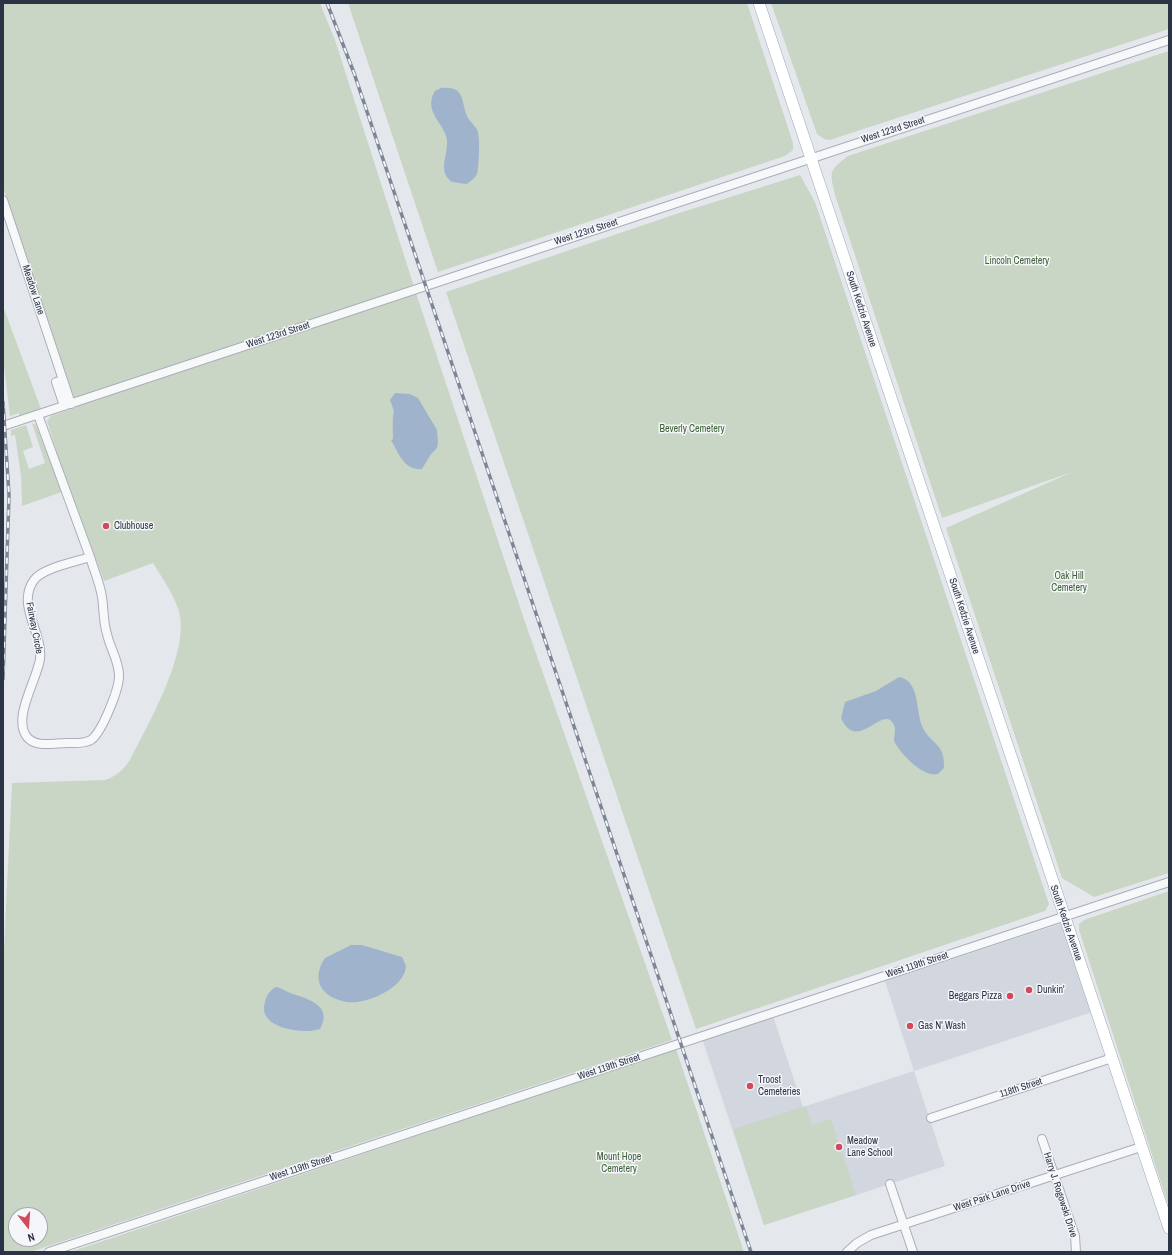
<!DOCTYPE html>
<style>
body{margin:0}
#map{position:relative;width:1172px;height:1255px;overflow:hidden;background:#e4e7ec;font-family:"Archivo Narrow",sans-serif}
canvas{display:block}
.frame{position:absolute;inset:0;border:4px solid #2b3445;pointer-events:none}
.north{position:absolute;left:8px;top:1207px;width:40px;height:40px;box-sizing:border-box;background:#f4f6f9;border:1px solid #a4a8b1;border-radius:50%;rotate:163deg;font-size:11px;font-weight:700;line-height:16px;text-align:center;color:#2b3445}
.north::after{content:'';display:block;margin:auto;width:14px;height:18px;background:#d1495b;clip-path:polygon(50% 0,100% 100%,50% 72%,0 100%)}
</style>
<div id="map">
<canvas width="1172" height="1255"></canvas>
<div class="frame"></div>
<div class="north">N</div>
</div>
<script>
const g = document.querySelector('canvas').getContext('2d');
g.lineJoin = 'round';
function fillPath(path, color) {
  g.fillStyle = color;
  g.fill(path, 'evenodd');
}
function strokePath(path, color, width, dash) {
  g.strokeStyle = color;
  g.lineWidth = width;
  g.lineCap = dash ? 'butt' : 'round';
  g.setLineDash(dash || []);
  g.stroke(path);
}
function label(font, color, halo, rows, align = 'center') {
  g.font = font + ' "Archivo Narrow",sans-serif';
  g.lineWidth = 3;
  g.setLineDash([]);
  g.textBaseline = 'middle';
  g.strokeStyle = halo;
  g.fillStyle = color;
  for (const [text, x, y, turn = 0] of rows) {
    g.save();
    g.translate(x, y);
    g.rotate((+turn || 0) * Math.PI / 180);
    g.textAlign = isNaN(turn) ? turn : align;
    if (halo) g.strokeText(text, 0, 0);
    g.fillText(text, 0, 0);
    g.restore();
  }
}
fillPath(new Path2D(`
 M1063 923 1092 1012 914 1071 945 1166 764 1225 703 1041 773 1016 803 1107 914 1071 885 981Z`), '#d2d6de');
fillPath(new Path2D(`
 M3 3H320L335 40 418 299 525 622 672 1040 30 1252H3V970L12 783 105 780C117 776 123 770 130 760 148 724 190 652 179 612 174 594 162 578 153 563L104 581 70 489 22 506 21 476 15 435 11 436V430L26 425 33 447 23 451 29 469 45 463 32 423 36 425 52 465 60 462 47 421 51 416 77 407 3 187ZM16 1215H40V1239H16Z
 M348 3H747L793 143V150L785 156 438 272Z
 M771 3H1168L1169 29 830 140 824 139 817 134Z
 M1169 51V873L1094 897 1062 878 946 528 1072 472 942 518 835 195C830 172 828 171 848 156Z
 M800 175 815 202 1049 904 1045 911 696 1029 446 292 673 215Z
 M3 306 41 409 19 416V413L10 416 3 358Z
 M1169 891V1207L1079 930V924L1084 920Z
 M676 1049 744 1252H70Z
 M806 1106 812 1125 831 1119 856 1195 764 1225 733 1129Z`), '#c9d6c5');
fillPath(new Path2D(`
 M441 88C467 86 460 102 468 118 471 123 477 127 478 133 480 139 479 168 477 174 475 178 470 182 466 184L452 182C437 171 448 156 447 141 446 124 422 112 435 91Z
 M395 393 410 394 418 398 437 430 438 443 437 448 431 454 422 469C404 471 398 452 391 440L393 439C393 430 392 418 394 411L390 400Z
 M899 677C921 681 915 712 923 728 931 745 945 742 944 768L938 774C923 778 900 753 894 741 894 736 896 730 894 725 883 702 858 755 841 718L845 702 876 691Z
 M351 945H362L402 957 406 966C405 988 366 1005 347 1002 322 998 310 980 325 958Z
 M276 987C282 988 287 992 293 994 310 999 333 1007 320 1029 303 1035 256 1028 265 1002 267 995 269 991 276 987Z`), '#9fb4cc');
const minor = new Path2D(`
 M3 200 71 404
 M63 380 56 382 64 406
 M38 415 90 557
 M3 426 1169 40
 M90 557C94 570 100 584 102 597 104 609 103 622 107 634 110 648 118 659 119 674 120 688 102 732 91 740 84 744 75 743 67 743 54 743 36 748 27 737 12 718 37 680 40 659 43 632 16 605 34 580 43 568 75 562 90 557Z
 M931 1118 1112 1058
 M1042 1139 1075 1236 1076 1252
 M890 1184 913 1252
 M49 1252 1169 882
 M847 1252 857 1243 871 1235 1141 1147`);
const major = new Path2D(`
 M759 3 1169 1228`);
strokePath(minor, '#a9aeb7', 10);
strokePath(major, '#a3abb8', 12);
strokePath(minor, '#f7f8fa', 8);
strokePath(major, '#fff', 11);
const rail = new Path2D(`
 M327 3 354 73 751 1252
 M3 402 9 495 3 679`);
strokePath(rail, '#7d8696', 3.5);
strokePath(rail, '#f4f6f9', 2, [6]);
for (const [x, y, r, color] of [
 [106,526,4,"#d1495b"],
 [1029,990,4,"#d1495b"],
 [1010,996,4,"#d1495b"],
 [910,1026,4,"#d1495b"],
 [750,1086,4,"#d1495b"],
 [839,1147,4,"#d1495b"]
]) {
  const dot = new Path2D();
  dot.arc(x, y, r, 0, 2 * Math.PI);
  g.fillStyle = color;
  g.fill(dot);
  strokePath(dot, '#f4f6f9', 1.5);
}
label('10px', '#2b3445', '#f4f6f9', [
 ["West 123rd Street",893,130,-18],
 ["West 123rd Street",586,232,-18],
 ["Meadow Lane",33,290,72],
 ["South Kedzie Avenue",861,309,72],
 ["West 123rd Street",278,335,-18],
 ["South Kedzie Avenue",964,616,72],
 ["Fairway Circle",34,628,79],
 ["South Kedzie Avenue",1066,923,71],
 ["West 119th Street",917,965,-18],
 ["West 119th Street",609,1067,-18],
 ["118th Street",1021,1088,-18],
 ["West 119th Street",301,1168,-18],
 ["Harry J. Rogowski Drive",1060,1195,72],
 ["West Park Lane Drive",992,1196,-18]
]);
label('10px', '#3f6138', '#f4f6f9', [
 ["Lincoln Cemetery",1017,261],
 ["Beverly Cemetery",692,429],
 ["Oak Hill",1069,576],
 ["Cemetery",1069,588],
 ["Mount Hope",619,1157],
 ["Cemetery",619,1169]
]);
label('10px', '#2b3445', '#f4f6f9', [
 ["Clubhouse",114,526],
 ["Dunkin'",1037,990],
 ["Beggars Pizza",1002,996,"right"],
 ["Gas N' Wash",918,1026],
 ["Troost",758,1080],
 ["Cemeteries",758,1092],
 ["Meadow",847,1141],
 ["Lane School",847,1153]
], 'left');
</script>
